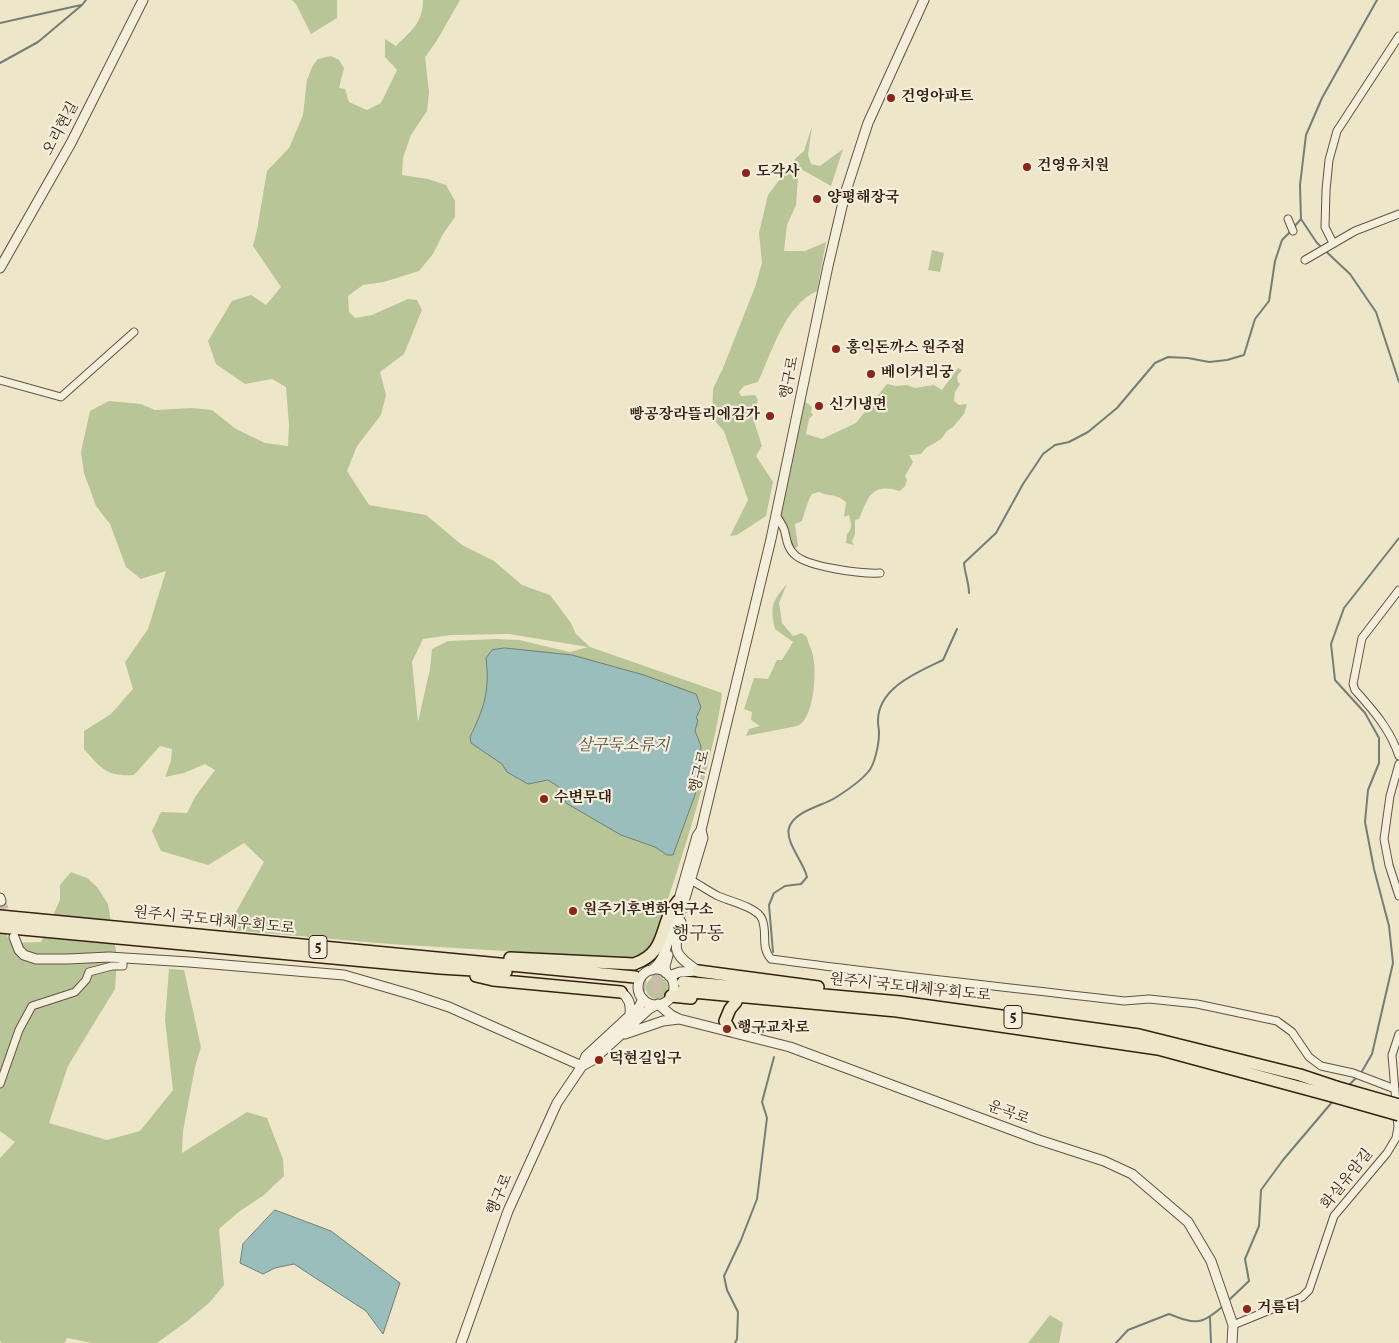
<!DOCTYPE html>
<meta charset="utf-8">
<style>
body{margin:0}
canvas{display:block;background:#eee6c9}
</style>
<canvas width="1399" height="1343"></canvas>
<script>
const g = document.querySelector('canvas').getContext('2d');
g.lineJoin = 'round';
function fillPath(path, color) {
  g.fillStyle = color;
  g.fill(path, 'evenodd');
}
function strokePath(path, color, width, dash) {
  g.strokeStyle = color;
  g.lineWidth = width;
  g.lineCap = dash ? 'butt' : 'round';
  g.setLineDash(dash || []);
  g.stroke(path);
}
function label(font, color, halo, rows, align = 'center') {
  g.font = font + ' Vollkorn,"Noto Serif KR",serif';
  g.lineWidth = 4.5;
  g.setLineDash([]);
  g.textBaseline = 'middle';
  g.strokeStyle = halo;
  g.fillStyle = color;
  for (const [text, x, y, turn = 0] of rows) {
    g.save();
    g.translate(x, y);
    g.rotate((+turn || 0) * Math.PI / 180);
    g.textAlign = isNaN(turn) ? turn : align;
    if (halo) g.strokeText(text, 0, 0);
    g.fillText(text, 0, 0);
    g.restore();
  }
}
fillPath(new Path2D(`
 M292 0H337V18L311 34 296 4Z
 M423 0H460L436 42 425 57 429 92 427 111 411 135 403 158 402 175 428 179 446 185 455 201V217L443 234 433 254 419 271 384 282 363 285 348 296 349 312 355 318 372 315 408 299 417 300 422 310 404 354 380 372 386 395 381 415 357 446 347 471 369 505 426 515 462 545 494 561 522 585 550 595 571 623 576 634 590 647 722 693C719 719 713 743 707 768 692 828 673 886 652 944L648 951 636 959 390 944 229 930 237 910 264 862 244 843 208 865 161 851 152 831 161 812 187 813 195 797 215 770 205 764 184 773 165 777 171 761 172 749 160 746 134 775C106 777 101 768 84 749V731L111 714 133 689 125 662 148 629 166 571 141 579 126 567 110 524 96 506 84 473 81 452 90 411 109 401 141 404 155 410 192 408 212 410 236 429 265 443 288 446 289 425 286 387 272 379 245 384 216 364 208 341 232 301 251 295 266 305 281 287 253 246 257 230 267 171 289 148 303 115 307 80 313 65 318 59 331 56 339 60 344 68 339 88 345 89 349 102 367 110 381 103 397 70 385 57V39L396 46C411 31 423 23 423 0ZM509 634 588 647 570 652 519 640 497 639 448 641 432 649 430 669 418 722 412 662 423 639 451 635Z
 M812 126 808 155 811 164 820 166 843 149 831 186 801 169 798 177 796 205 787 225 784 251H805L826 242 817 291C785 305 772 352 758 382L744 386 739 392 741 396 755 395 758 400 752 415 762 446 756 456 773 482 766 516 737 535 730 536 748 500 724 431 712 418 713 389 723 368 755 287 762 263 759 233 768 195 796 158 804 151Z
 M932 250 944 253 940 272 928 270Z
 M958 368 962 370 957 376 958 382 960 384 955 392 954 401 959 405 967 404 964 414 953 427 947 431 941 439 926 448 921 454 909 455 913 462 905 476 907 480 905 486 900 491C872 483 869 495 859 519L855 520V534L852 541 854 545 846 543 847 534C853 528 851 522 849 515L844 517 846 502C835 493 830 497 819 492L812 494C807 502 805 512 802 521L795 524 798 546 796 548 791 543 779 515 802 399 812 407 811 412 813 415 809 419 806 434 822 439 856 423 887 384 896 386 907 385 915 388 934 385 942 390Z
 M787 584 779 603 782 623 793 636 802 633 807 637C808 644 812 649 813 656 817 672 814 720 797 726L746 736 749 729 760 726 751 720 752 712 744 709 754 678 768 679 777 660H782L793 642 775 629C770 607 772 601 787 584Z
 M71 872 87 878 97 887 108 904 117 957 115 989 68 1066 49 1123 107 1140 140 1131 173 1090 165 1020 169 969 184 970 201 1047 195 1067 183 1131 182 1153 247 1112 267 1118 283 1159 284 1176 264 1195 240 1211 219 1229 224 1285 209 1303 186 1322 157 1343H92L67 1338 65 1343H2L0 1341V1158L15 1142 0 1131V923L11 943 41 942 60 900V885Z
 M646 988a11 11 0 1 1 22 0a11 11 0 1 1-22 0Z
 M1050 1315 1063 1323 1059 1343H1028Z`), '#b8c597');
const water = new Path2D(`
 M505 648 572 655 644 675 696 694 701 707 696 718 698 720 695 731 701 746 700 771 695 795 673 855H667L655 847 621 835 566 803 562 789 548 780 528 784 507 772 502 764 471 743 470 737C484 708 490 691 486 658L492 650Z
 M275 1210 331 1231 400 1283 383 1334 366 1311 294 1264 275 1268 263 1274 240 1263 243 1244Z`);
fillPath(water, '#9abebb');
strokePath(water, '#727f78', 1);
strokePath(new Path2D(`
 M1377 0 1322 98 1306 135 1300 185 1301 219 1317 243 1350 274 1376 312 1399 382
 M0 23 81 5
 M0 63 38 42 82 5 86 0
 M1294 227 1301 219
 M969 593C969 583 965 574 964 563L996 533 1023 484 1043 454 1055 445 1069 442 1088 432 1117 408 1155 363 1168 357 1188 358 1209 362 1227 360 1244 355 1255 319 1269 301 1275 261 1282 240 1291 231
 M773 952 769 905 774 893 785 886 801 884 807 877C804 863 785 842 789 828 794 811 822 806 835 798 846 791 860 782 868 772 875 765 879 743 879 733 879 729 878 725 878 722 877 688 918 672 943 660L957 629
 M763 1032 766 1021
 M1361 1073 1372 1054 1393 963 1389 926 1374 869 1365 822 1368 790 1379 763V738L1365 713 1335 680 1331 644 1344 608 1399 538
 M1349 1085 1358 1076
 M1228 1301 1249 1281 1245 1259 1259 1226 1261 1190 1283 1160 1333 1101
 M1210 1318 1211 1343
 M735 1343 737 1339 738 1312 727 1290 724 1276 741 1240 757 1199 767 1118 762 1102 774 1057
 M1116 1343 1128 1330 1169 1314C1195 1324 1201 1326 1223 1306`), '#727f78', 2);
strokePath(new Path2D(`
 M1 901 9 922`), '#c9bea5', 9, [9, 4.5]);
strokePath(new Path2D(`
 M635 977 683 982
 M635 985 682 991`), '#c9bea5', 11, [11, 5.5]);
const minor = new Path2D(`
 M1288 219 1293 231
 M1333 243 1325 227 1326 190 1329 160 1337 131 1399 36
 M1305 260 1355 231 1399 214
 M0 380 61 397 134 332
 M776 515C779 520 782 524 784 529 787 538 786 546 794 554 806 567 862 574 880 573
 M1399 590 1362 638 1353 684 1355 690C1373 710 1390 729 1399 756
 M1399 764 1390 796 1384 839 1389 865 1399 896
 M691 880C700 885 708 891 718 896 729 901 757 907 762 919 768 934 760 946 771 959 888 975 1006 987 1124 1001L1149 999 1197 1004 1277 1021 1292 1032 1309 1057 1321 1066 1353 1073 1395 1089
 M0 1084 19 1030 32 1006 75 992 86 980 89 972 112 966H123V958
 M1233 1325 1302 1297 1309 1290 1334 1216 1387 1153 1396 1138 1398 1127 1392 1055 1399 1034`);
const tertiary = new Path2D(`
 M0 268 71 143 143 0
 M0 898 1 901
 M677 906 697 836 701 830 771 539 828 266 845 194 868 123 924 0
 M681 922C673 951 673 954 698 971
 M676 928 703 838 701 830
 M14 937 19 950 24 955 36 959H68L109 957 189 962 344 975 413 995 449 1007 582 1066 593 1060 649 1009 656 1005
 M638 987a18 18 0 1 1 36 0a18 18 0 1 1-36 0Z
 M652 970C667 960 669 934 673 918
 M666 973 665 966 668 955
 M669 976 680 972 698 971
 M621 992C629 998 631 1004 630 1014
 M658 1004 671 1015 679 1019 790 1047 1039 1140 1104 1161 1132 1174 1188 1222 1211 1261 1233 1325 1232 1343
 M625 1034 663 1021 679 1019
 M461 1343 508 1211 557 1103 582 1066 586 1056 639 1007 643 999`);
const trunk = new Path2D(`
 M0 916 635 977
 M0 927 440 968 506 972
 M510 958 634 964C669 952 658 924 678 901
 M698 971 818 987
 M476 976 493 980 621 992
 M683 982 900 1002 1139 1035 1300 1075 1336 1087
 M682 991 897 1011 1158 1049 1332 1096
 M671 996 691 998
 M730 1030 725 1021 730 1009 736 1002`);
strokePath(minor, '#635241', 9);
strokePath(tertiary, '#635241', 11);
strokePath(trunk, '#352014', 14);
strokePath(minor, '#f4efdc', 7);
strokePath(tertiary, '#f4efdc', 9);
strokePath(trunk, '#eee6c9', 11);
const trunkBridge = new Path2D(`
 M1336 1087 1399 1105
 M1332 1096 1399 1115`);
strokePath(trunkBridge, '#352014', 14, []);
strokePath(trunkBridge, '#eee6c9', 11);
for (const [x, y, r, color] of [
 [891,98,5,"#8f2418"],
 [1027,167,5,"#8f2418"],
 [746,173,5,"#8f2418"],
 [817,199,5,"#8f2418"],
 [836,349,5,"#8f2418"],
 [871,374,5,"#8f2418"],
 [819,406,5,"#8f2418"],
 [770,416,5,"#8f2418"],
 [544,799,5,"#8f2418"],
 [573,911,5,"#8f2418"],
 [727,1029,5,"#8f2418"],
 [599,1060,5,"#8f2418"],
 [1247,1309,5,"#8f2418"]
]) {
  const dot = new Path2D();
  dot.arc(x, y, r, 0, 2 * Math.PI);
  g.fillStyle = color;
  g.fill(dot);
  strokePath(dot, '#f4efdc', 2);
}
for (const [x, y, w] of [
 [318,947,18],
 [1013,1017,18]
]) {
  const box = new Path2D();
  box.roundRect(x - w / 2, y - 11.5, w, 23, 4);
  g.fillStyle = '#f4efdc';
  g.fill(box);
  strokePath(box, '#352014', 1);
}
label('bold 14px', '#352014', null, [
 ["5",318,947],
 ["5",1013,1017]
]);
label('bold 15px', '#352014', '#f4efdc', [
 ["건영아파트",901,98],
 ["건영유치원",1037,167],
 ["도각사",756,173],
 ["양평해장국",827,199],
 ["홍익돈까스 원주점",846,349],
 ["베이커리궁",881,374],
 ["신기냉면",829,406],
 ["빵공장라뜰리에김가",760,416,"right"],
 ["수변무대",554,799],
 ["원주기후변화연구소",583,911],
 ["행구교차로",737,1029],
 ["덕현길입구",609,1060],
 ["거름터",1257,1309]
], 'left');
label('15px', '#352014', '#f4efdc', [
 ["오리현길",62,129,-62],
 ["행구로",791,378,-79],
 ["행구로",701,772,-76],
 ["원주시 국도대체우회도로",214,922,6],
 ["원주시 국도대체우회도로",910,989,6],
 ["운곡로",1008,1114,20],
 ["화실유암길",1348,1180,-51],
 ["행구로",501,1195,-67]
]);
label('italic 16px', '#534f46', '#f4efdc', [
 ["살구둑소류지",623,747]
]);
label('18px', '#352014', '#f4efdc', [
 ["행구동",698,936]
]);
</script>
